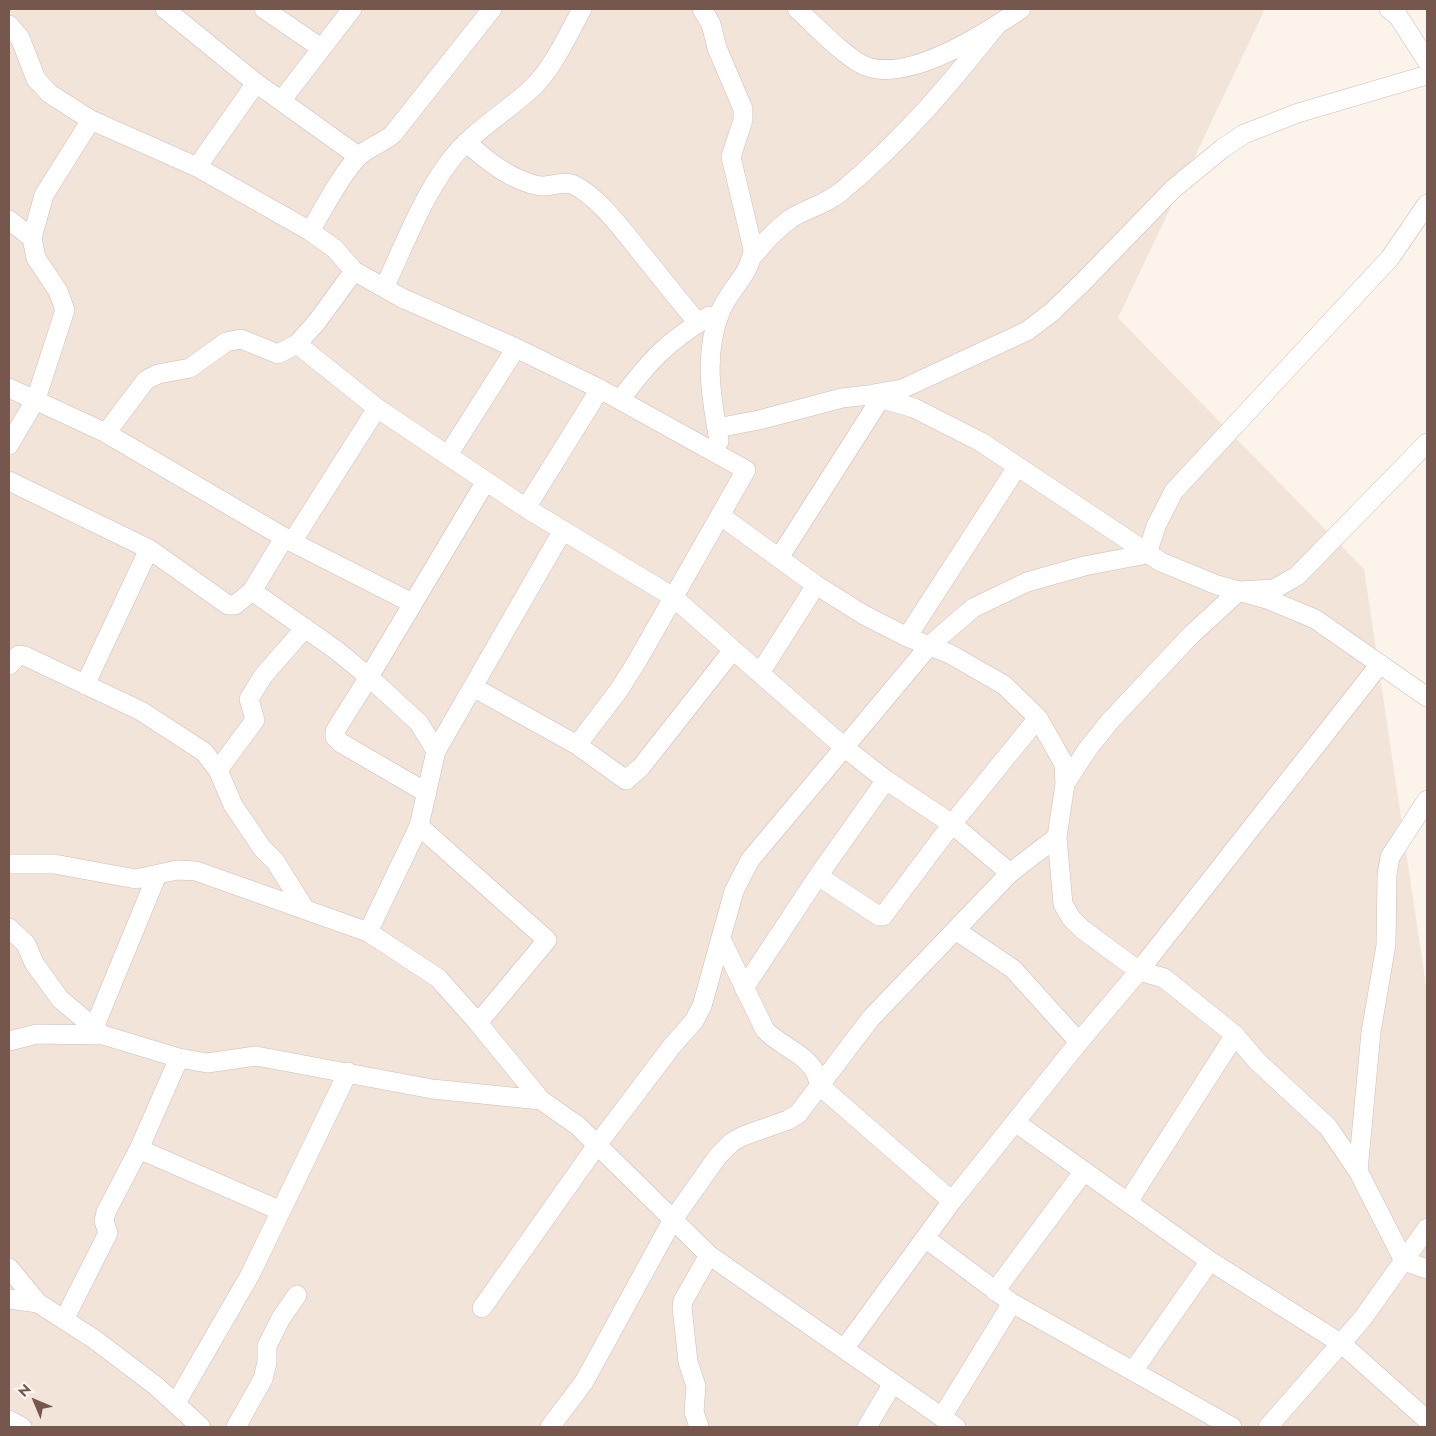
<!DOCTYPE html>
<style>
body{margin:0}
#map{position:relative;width:1436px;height:1436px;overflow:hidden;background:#fcf3ea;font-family:Jost,sans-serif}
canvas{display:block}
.frame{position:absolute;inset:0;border:10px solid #76574e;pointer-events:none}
.north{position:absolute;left:10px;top:1376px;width:50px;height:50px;-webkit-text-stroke:4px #fef7f1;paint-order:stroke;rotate:315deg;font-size:14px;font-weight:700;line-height:20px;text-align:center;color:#76574e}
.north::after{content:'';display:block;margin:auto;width:18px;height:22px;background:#76574e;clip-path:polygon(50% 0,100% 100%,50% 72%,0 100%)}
</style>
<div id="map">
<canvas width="1436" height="1436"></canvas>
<div class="frame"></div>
<div class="north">N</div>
</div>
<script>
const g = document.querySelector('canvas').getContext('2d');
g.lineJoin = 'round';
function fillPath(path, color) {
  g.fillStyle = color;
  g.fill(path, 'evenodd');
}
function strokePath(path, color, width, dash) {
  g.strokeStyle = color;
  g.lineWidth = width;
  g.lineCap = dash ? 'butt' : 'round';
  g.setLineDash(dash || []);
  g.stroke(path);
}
fillPath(new Path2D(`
 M9 9H1258L1264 11 1118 318 1364 569 1427 992V1427H9Z`), '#f3e4d9');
const minor = new Path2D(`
 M165 9 256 83 358 156
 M264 9 321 48
 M702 9 711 24 717 48 743 109V120L731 157 753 249C751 273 730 289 721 310 703 353 711 397 719 441
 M797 9C814 24 848 61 868 67 912 81 986 33 1021 9
 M1389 9 1398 16 1427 61
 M9 25 20 38 36 79 50 94 91 120 197 167 310 231 335 249 354 271 402 298 516 348 600 389 746 470 636 663 619 690 577 745
 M281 101 352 9
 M466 142C487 161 512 181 540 186 551 187 564 180 574 185 597 196 622 229 638 249 658 274 678 299 698 323
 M197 167 256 83
 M9 220 32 238
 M310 231C325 207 338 179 357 158 367 147 382 144 393 134L492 9
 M752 257C764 243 775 230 790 219 807 208 828 204 843 190 901 142 950 84 996 26
 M384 288C404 246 421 200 449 162 471 132 504 114 531 89 554 67 567 36 582 9
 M297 344 377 408 526 508 673 597 845 748 886 780 952 824 1010 873
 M9 388 106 433 292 542 412 603
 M873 394 902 389 1027 331 1052 312 1083 282 1173 189 1223 148 1244 134 1298 113 1427 75
 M620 400C651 359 666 343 709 316
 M717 428 759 420 842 398 869 395 914 408 981 442 1161 562 1217 585 1267 599 1315 619 1427 697
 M106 433 146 380 158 374 190 368 226 342 241 339 278 354 297 344 316 323 354 271
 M9 445 36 399 65 310 58 291 36 258 32 238 44 195 91 120
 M448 455 516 348
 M9 481 149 549 228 605H235L252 591 284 538
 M526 508 600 389
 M721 516 816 585 864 615 907 637 950 654 1004 685 1038 718 1064 764 1065 784 1057 837 1063 904 1071 918 1082 929 1139 971 1164 978 1235 1035 1257 1061 1328 1127 1358 1171 1404 1261 1427 1269
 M292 542 377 408
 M779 558 881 398
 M252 591 336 650 369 677 419 723 436 751
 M907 637 1017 467
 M9 665 19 655 25 656 141 711 204 752 218 770 233 805 262 848 275 861 305 909
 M760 673 816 585
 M85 685 149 549
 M473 687 577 745 626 780 641 767 733 650
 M218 770 255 720 249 699 263 676 305 628
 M1065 784 1087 750 1110 721 1192 634 1239 591 1274 589 1297 576 1427 443
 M427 793 341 743 335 737V731L369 677 486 481
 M419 826 547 940 478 1023
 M9 864H54L136 879 177 870 196 871 368 932 438 978 478 1023 541 1100
 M818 876 879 916H883L952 824 1038 718
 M9 928 26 944 34 963 60 999 103 1035
 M957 931 1013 969 1079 1042
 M368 932 419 826 436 751 563 530
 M721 939 765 1030C783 1049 816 1056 819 1085L952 1201
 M744 988 818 876 886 780
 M94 1028 157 875
 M9 1041 37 1034 103 1035 179 1058 207 1063 256 1056 432 1089 541 1100 578 1126 709 1255 956 1427
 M1015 1122 1210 1261 1342 1344 1427 1420
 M139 1149 281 1211
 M1358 1171 1371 1032 1386 945 1387 875 1390 857 1427 800
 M1128 1202 1235 1035
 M925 1238 1012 1303 1232 1427
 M9 1268 38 1303 94 1339 156 1386 201 1427
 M995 1291 1084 1171
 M9 1299 38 1303
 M482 1308 597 1145 672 1046 694 1021 702 1006 734 891 750 860 929 646 973 608 1027 582 1084 566 1147 554 1156 526 1174 491 1390 258 1427 204
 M64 1320 108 1233 104 1221 106 1212 139 1149 179 1058
 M844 1349 952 1201 1079 1042 1139 971 1380 664
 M1133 1371 1210 1261
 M176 1403 250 1275 348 1072
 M942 1417 1012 1303
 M9 1420 22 1427
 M236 1427 263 1379 267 1362V1346L281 1318 297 1295
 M550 1427 584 1382 672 1221 718 1156 732 1142 743 1136 788 1120 798 1114 871 1018 1010 873 1057 837
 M699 1427 694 1412 696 1386 688 1362 682 1307 683 1301 709 1255
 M867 1427 893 1383
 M1268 1427 1363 1318 1427 1228`);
strokePath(minor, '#d0bcb2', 20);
strokePath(minor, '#fff', 19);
</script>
